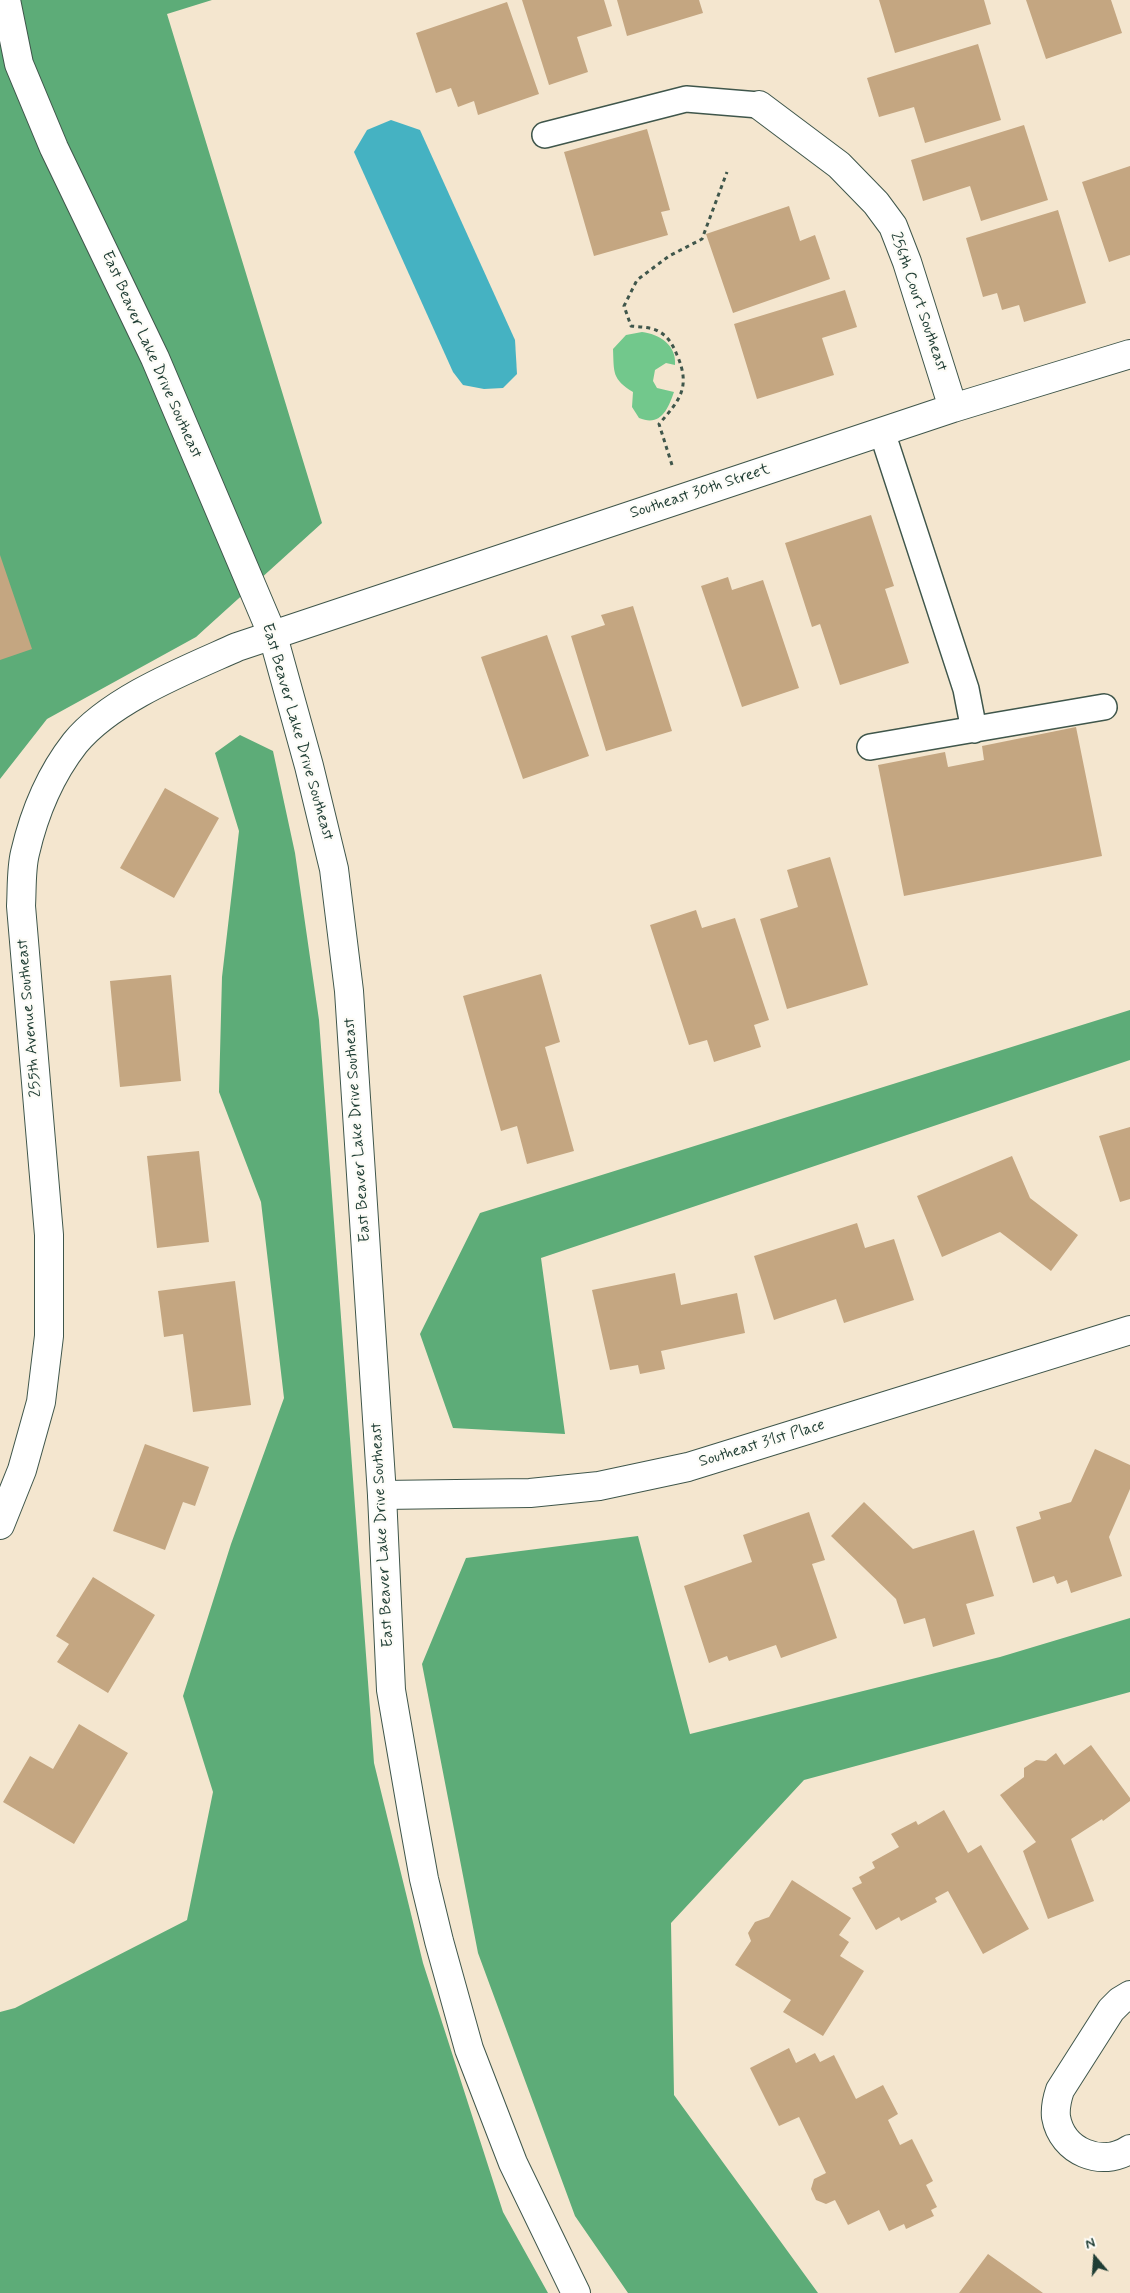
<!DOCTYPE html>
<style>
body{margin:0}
#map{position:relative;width:1130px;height:2293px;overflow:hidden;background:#f4e6cf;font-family:Mynerve,sans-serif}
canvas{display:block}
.north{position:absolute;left:1070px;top:2233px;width:50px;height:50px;-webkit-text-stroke:4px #fdfcf7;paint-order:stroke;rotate:342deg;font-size:14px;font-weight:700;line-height:20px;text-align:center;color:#1f3d34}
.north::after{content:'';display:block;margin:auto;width:18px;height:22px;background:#1f3d34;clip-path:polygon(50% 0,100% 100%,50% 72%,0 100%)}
</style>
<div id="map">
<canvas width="1130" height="2293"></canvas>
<div class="north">N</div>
</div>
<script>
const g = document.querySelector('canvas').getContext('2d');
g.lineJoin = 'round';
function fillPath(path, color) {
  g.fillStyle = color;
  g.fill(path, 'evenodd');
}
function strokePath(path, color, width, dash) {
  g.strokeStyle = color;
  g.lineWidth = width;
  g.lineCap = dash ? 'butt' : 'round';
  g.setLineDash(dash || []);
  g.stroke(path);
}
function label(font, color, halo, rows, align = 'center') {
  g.font = font + ' Mynerve,sans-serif';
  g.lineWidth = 4.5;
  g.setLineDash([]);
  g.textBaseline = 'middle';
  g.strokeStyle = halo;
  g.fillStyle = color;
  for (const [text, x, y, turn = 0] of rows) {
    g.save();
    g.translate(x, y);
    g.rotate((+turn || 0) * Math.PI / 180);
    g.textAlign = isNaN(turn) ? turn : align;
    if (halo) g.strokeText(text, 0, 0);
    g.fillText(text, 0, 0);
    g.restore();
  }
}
fillPath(new Path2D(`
 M642 332C659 334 677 345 675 365L666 363 655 370 653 381 657 388 674 392C668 409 661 427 639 418L632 407 633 392C612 379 614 373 613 349L626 335Z`), '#72c88c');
fillPath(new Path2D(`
 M0 0H212L167 14 322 523 196 637 47 719 0 779Z
 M240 735 273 751 295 853 319 1020 374 1763 423 1963 503 2212 548 2293H0V2012L15 2008 187 1920 213 1792 183 1696 231 1544 284 1398 261 1202 219 1092 222 977 239 831 215 753Z
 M1130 1010V1060L541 1258 565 1434 453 1428 420 1334 480 1213Z
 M638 1536 690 1734 1000 1657 1130 1618V1692L804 1780 671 1923 674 2095 818 2293H628L575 2216 478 1953 422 1664 466 1558Z`), '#5dac78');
fillPath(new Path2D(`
 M391 120 420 130 515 340 517 374 503 388 484 389 463 385 453 372 354 152 367 130Z`), '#45b2c2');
fillPath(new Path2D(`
 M522 0H604L612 26 577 37 588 72 549 85Z
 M617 0H699L703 13 627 36Z
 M879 0H984L991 24 895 53Z
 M1026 0H1111L1122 33 1046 59Z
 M507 2 539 94 478 115 474 101 458 107 451 88 436 93 416 33Z
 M978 44 1001 120 925 143 914 107 879 117 867 78Z
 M1024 125 1048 200 981 221 970 186 923 201 911 160Z
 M647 129 670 210 661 212 668 235 594 256 564 152Z
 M1130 166V255L1109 262 1082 182Z
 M789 206 800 241 815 235 830 279 733 313 706 234Z
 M1058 210 1086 303 1024 322 1019 305 1002 310 997 293 983 297 966 238Z
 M845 290 857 327 822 338 834 375 757 399 734 324Z
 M871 515 894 586 885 589 909 663 840 685 820 624 812 627 785 543Z
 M0 555 32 649 0 660Z
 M728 577 732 590 763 580 799 688 742 707 701 586Z
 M633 606 672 731 606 751 571 636 605 625 601 615Z
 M547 635 589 756 523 779 481 657Z
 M1076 727 1102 856 904 896 878 765 945 752 948 767 984 760 982 746Z
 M165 788 219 818 174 898 120 868Z
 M830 857 868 985 787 1009 760 919 798 907 787 870Z
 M696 910 702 928 735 918 769 1020 754 1025 761 1047 714 1062 707 1040 689 1045 650 925Z
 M541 974 560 1042 545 1047 574 1151 527 1164 517 1126 501 1131 463 996Z
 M171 975 181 1081 120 1087 110 981Z
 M1130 1127V1199L1120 1202 1099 1136Z
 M199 1151 209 1242 157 1248 147 1156Z
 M1012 1156 1030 1198 1078 1235 1051 1271 1000 1232 942 1257 917 1196Z
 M857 1223 865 1248 894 1239 914 1300 844 1323 836 1299 774 1320 754 1256Z
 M675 1273 681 1305 737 1293 745 1333 661 1351 665 1369 640 1374 638 1365 610 1370 592 1290Z
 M235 1281 251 1405 193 1412 183 1334 164 1337 158 1291Z
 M145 1444 209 1467 195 1506 183 1502 165 1550 113 1531Z
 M1095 1449 1130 1465V1489L1109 1537 1122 1576 1071 1593 1067 1580 1057 1584 1054 1576 1033 1583 1016 1527 1041 1519 1039 1512 1071 1502Z
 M864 1502 913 1549 974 1530 994 1596 966 1604 975 1634 933 1647 925 1618 904 1624 896 1599 831 1536Z
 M809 1512 825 1560 812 1564 837 1638 781 1658 776 1645 729 1661 727 1656 709 1663 684 1586 752 1562 743 1535Z
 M93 1577 155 1615 108 1693 57 1662 69 1644 56 1636Z
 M79 1724 128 1753 74 1844 3 1802 30 1756 53 1769Z
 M1091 1745 1130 1798V1801L1103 1821 1102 1819 1071 1839 1094 1901 1048 1919 1023 1851 1036 1842 1000 1795 1024 1777V1768L1036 1760 1046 1761 1056 1753 1064 1765Z
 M944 1810 968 1853 981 1845 1029 1929 983 1954 948 1891 935 1898 937 1902 901 1921 899 1917 876 1930 852 1888 862 1883 859 1877 875 1868 872 1862 899 1847 891 1834 916 1821 918 1825Z
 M792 1880 851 1918 839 1935 849 1942 840 1956 864 1971 823 2036 783 2012 791 2000 735 1965 751 1941 748 1933 755 1922 769 1917Z
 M789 2048 796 2063 815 2053 820 2062 834 2055 856 2099 883 2085 898 2114 888 2120 900 2145 912 2139 933 2181 926 2185 937 2207 931 2210 934 2216 906 2229 904 2224 889 2231 879 2210 848 2225 835 2200 826 2204 816 2200 811 2189 814 2179 826 2173 799 2117 779 2126 750 2068Z
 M988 2254 1043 2293H959Z`), '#c4a681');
const service = new Path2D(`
 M545 135 686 99 759 105
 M882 432 966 689 974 730
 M870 747 1104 707`);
const minor = new Path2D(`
 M759 105 839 165 876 203 893 226 907 262 953 408
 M382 1495 530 1493 599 1486 688 1467 1130 1330
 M0 1525 22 1470 41 1402 49 1336V1235L21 906C22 889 21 869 25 853 34 814 50 775 75 743 111 699 186 670 237 647L953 408 1130 354
 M1130 1995 1120 2001 1111 2010 1060 2090C1057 2099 1055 2108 1056 2117 1062 2152 1102 2168 1130 2149`);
const tertiary = new Path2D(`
 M6 0 19 64 54 148 155 358 273 636 309 766 334 869 349 991 382 1495 391 1690 413 1818 424 1879 439 1941 469 2049 513 2163 576 2293`);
strokePath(service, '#3f564b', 28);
strokePath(minor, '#3f564b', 30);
strokePath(tertiary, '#3f564b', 30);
strokePath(new Path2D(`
 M672 465 659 424C680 400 691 387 677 355 673 345 668 336 658 331 651 327 639 327 631 326L624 306 637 280 669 256 702 239 727 172`), '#3f564b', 3, [4, 4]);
strokePath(service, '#fff', 25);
strokePath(minor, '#fff', 28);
strokePath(tertiary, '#fff', 28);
label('16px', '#1f3d34', '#fdfcf7', [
 ["256th Court Southeast",918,302,71],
 ["East Beaver Lake Drive Southeast",151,355,66],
 ["Southeast 30th Street",700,492,-18],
 ["East Beaver Lake Drive Southeast",297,732,74],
 ["255th Avenue Southeast",30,1018,-95],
 ["East Beaver Lake Drive Southeast",358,1130,-94],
 ["Southeast 31st Place",762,1444,-17],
 ["East Beaver Lake Drive Southeast",383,1535,-93]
]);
</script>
